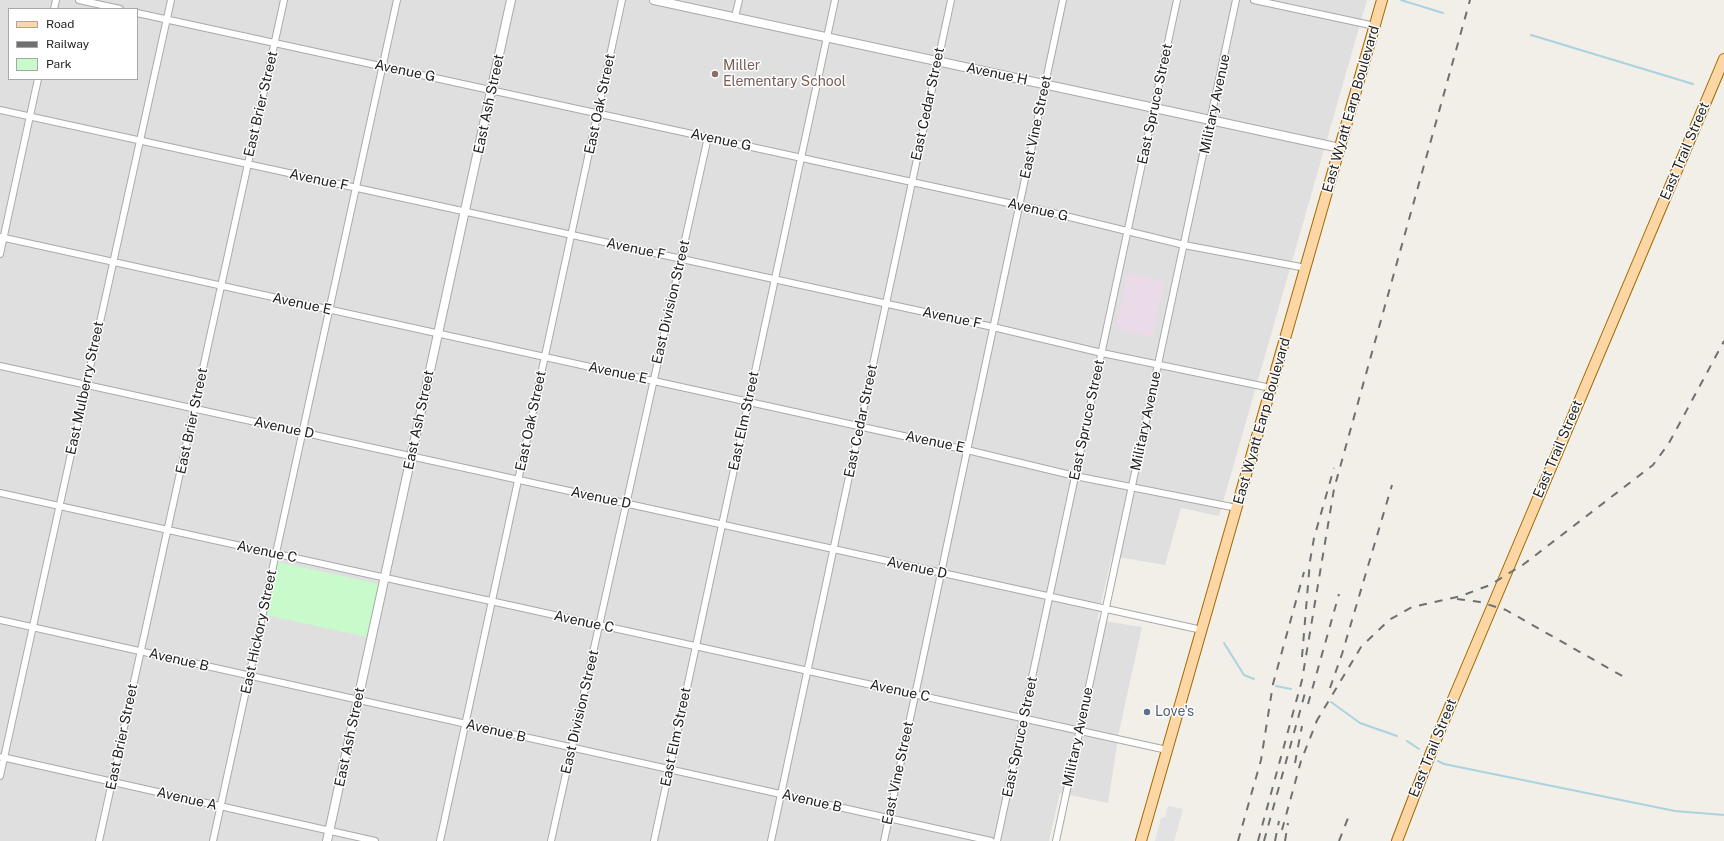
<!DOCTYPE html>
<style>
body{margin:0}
#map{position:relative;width:1724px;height:841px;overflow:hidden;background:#f2efe9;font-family:"Public Sans",sans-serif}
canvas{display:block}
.legend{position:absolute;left:8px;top:8px;width:130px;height:72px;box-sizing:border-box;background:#fff;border:1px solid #a7a7a7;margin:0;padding:5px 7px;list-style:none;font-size:12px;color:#222}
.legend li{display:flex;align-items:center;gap:8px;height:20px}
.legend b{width:20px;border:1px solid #a7a7a7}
</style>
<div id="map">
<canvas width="1724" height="841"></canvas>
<ul class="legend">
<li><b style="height:5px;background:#fcd6a4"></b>Road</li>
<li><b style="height:5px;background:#707070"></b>Railway</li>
<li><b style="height:11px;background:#c8facc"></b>Park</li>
</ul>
</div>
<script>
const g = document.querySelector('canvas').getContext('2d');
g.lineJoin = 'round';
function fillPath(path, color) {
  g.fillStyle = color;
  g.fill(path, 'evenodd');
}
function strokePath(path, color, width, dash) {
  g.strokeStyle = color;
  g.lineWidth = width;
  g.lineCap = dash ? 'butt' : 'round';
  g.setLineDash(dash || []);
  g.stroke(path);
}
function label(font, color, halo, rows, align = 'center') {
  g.font = font + ' "Public Sans",sans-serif';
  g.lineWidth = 3;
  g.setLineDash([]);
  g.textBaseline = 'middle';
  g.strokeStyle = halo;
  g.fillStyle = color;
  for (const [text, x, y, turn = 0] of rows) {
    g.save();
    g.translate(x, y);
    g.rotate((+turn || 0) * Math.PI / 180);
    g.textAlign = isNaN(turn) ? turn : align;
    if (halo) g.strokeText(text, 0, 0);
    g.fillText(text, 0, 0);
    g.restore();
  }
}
fillPath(new Path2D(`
 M0 0H1367L1219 516 1181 508 1165 565 1112 556 1097 620 1142 627 1119 732 1108 803 1060 793 1049 841H0ZM9 9H137V79H9Z`), '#e0dfdf');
fillPath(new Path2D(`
 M1128 273 1164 281 1152 337 1116 329Z`), '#ebdbe8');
fillPath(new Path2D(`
 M278 562 379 584 367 637 266 615Z`), '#c8facc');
fillPath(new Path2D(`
 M1168 806 1183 809 1174 841H1155L1161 818 1165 817Z`), '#e2e2e2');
strokePath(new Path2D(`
 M1401 0 1443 13
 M1531 35 1693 84
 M1224 643 1244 675 1254 679
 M1276 686 1291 689
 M1331 702 1360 723 1397 736
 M1407 741 1419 749
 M1438 761 1444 764 1675 811 1724 815`), '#aad3df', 2);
const minor = new Path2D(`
 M79 0 120 9
 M1254 0 1375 26
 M54 9 56 0
 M137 13 1045 211 1184 245 1306 268
 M735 17 739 0
 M0 110 993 327 1102 353 1271 388
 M0 237 967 450 1075 476 1237 508
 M0 254 38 79
 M0 366 1202 630
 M0 493 1167 750
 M0 620 991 841
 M2 757 375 841
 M0 776 171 0
 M99 841 284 0
 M213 841 397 0
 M440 841 622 0
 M551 841 708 137
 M654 841 835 0
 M771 841 951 0
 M884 841 1063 0
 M997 841 1177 0
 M1056 841 1236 0`);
const tertiary = new Path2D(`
 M654 0 1340 148
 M327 841 511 0`);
const primary = new Path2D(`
 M1141 841 1382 0
 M1397 841 1437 737 1724 59`);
strokePath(minor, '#a9a9a9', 8);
strokePath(tertiary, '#a9a9a9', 10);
strokePath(primary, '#a06b00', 12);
strokePath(minor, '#fff', 6);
strokePath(tertiary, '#fff', 8);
strokePath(primary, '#fcd6a4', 10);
strokePath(new Path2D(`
 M1457 599 1480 602 1506 610 1624 677
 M1302 657 1310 561 1314 538 1334 468
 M1330 688 1342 654 1392 485
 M1308 704 1339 594
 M1316 722 1361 647 1389 620 1412 607 1461 596 1490 585 1524 564 1653 465 1669 443 1724 341
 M1295 763 1302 726
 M1282 830 1301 761 1318 718
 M1238 841 1261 760 1273 684 1304 572
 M1258 841 1302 680 1334 489 1470 0
 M1264 841 1305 693
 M1275 841 1279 821
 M1285 841 1288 823
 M1339 841 1350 813`), '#707070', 2, [8, 8]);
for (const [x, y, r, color] of [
 [715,74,4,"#8d6e63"],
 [1147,712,4,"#5c6f8a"]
]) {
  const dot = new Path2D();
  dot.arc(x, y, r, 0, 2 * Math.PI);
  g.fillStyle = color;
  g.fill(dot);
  strokePath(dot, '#fff', 1.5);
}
label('14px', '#785e54', '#fff', [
 ["Miller",723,66],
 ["Elementary School",723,82]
], 'left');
label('14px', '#222', '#fff', [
 ["Avenue G",405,71,12],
 ["Avenue H",997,74,12],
 ["East Brier Street",261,104,-77],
 ["East Ash Street",489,104,-78],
 ["East Oak Street",600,104,-78],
 ["East Cedar Street",928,104,-78],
 ["East Spruce Street",1155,104,-78],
 ["Military Avenue",1215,104,-78],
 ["East Wyatt Earp Boulevard",1351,109,-74],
 ["East Vine Street",1036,127,-78],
 ["Avenue G",721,140,12],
 ["East Trail Street",1685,151,-67],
 ["Avenue F",319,180,12],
 ["Avenue G",1038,210,13],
 ["Avenue F",636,249,12],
 ["East Division Street",671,302,-77],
 ["Avenue E",302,304,12],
 ["Avenue F",952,318,12],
 ["Avenue E",618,373,12],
 ["East Mulberry Street",85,388,-78],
 ["East Ash Street",419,420,-78],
 ["East Spruce Street",1087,420,-78],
 ["East Brier Street",192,421,-78],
 ["East Oak Street",531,421,-78],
 ["East Elm Street",744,421,-78],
 ["East Cedar Street",861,421,-78],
 ["Military Avenue",1146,421,-78],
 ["East Wyatt Earp Boulevard",1262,421,-74],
 ["Avenue D",284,428,12],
 ["Avenue E",935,442,12],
 ["East Trail Street",1558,449,-67],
 ["Avenue D",601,498,12],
 ["Avenue C",267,552,12],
 ["Avenue D",917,568,12],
 ["Avenue C",584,622,12],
 ["East Hickory Street",259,632,-78],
 ["Avenue B",179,660,13],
 ["Avenue C",900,691,12],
 ["East Division Street",580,712,-77],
 ["Avenue B",496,731,13],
 ["East Brier Street",122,737,-78],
 ["East Ash Street",350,737,-78],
 ["East Elm Street",676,737,-78],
 ["East Spruce Street",1020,737,-78],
 ["Military Avenue",1078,737,-78],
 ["East Trail Street",1433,748,-68],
 ["East Vine Street",898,773,-78],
 ["Avenue A",187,799,13],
 ["Avenue B",812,801,13]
]);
label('14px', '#4e5e75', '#fff', [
 ["Love's",1155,712]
], 'left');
</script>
